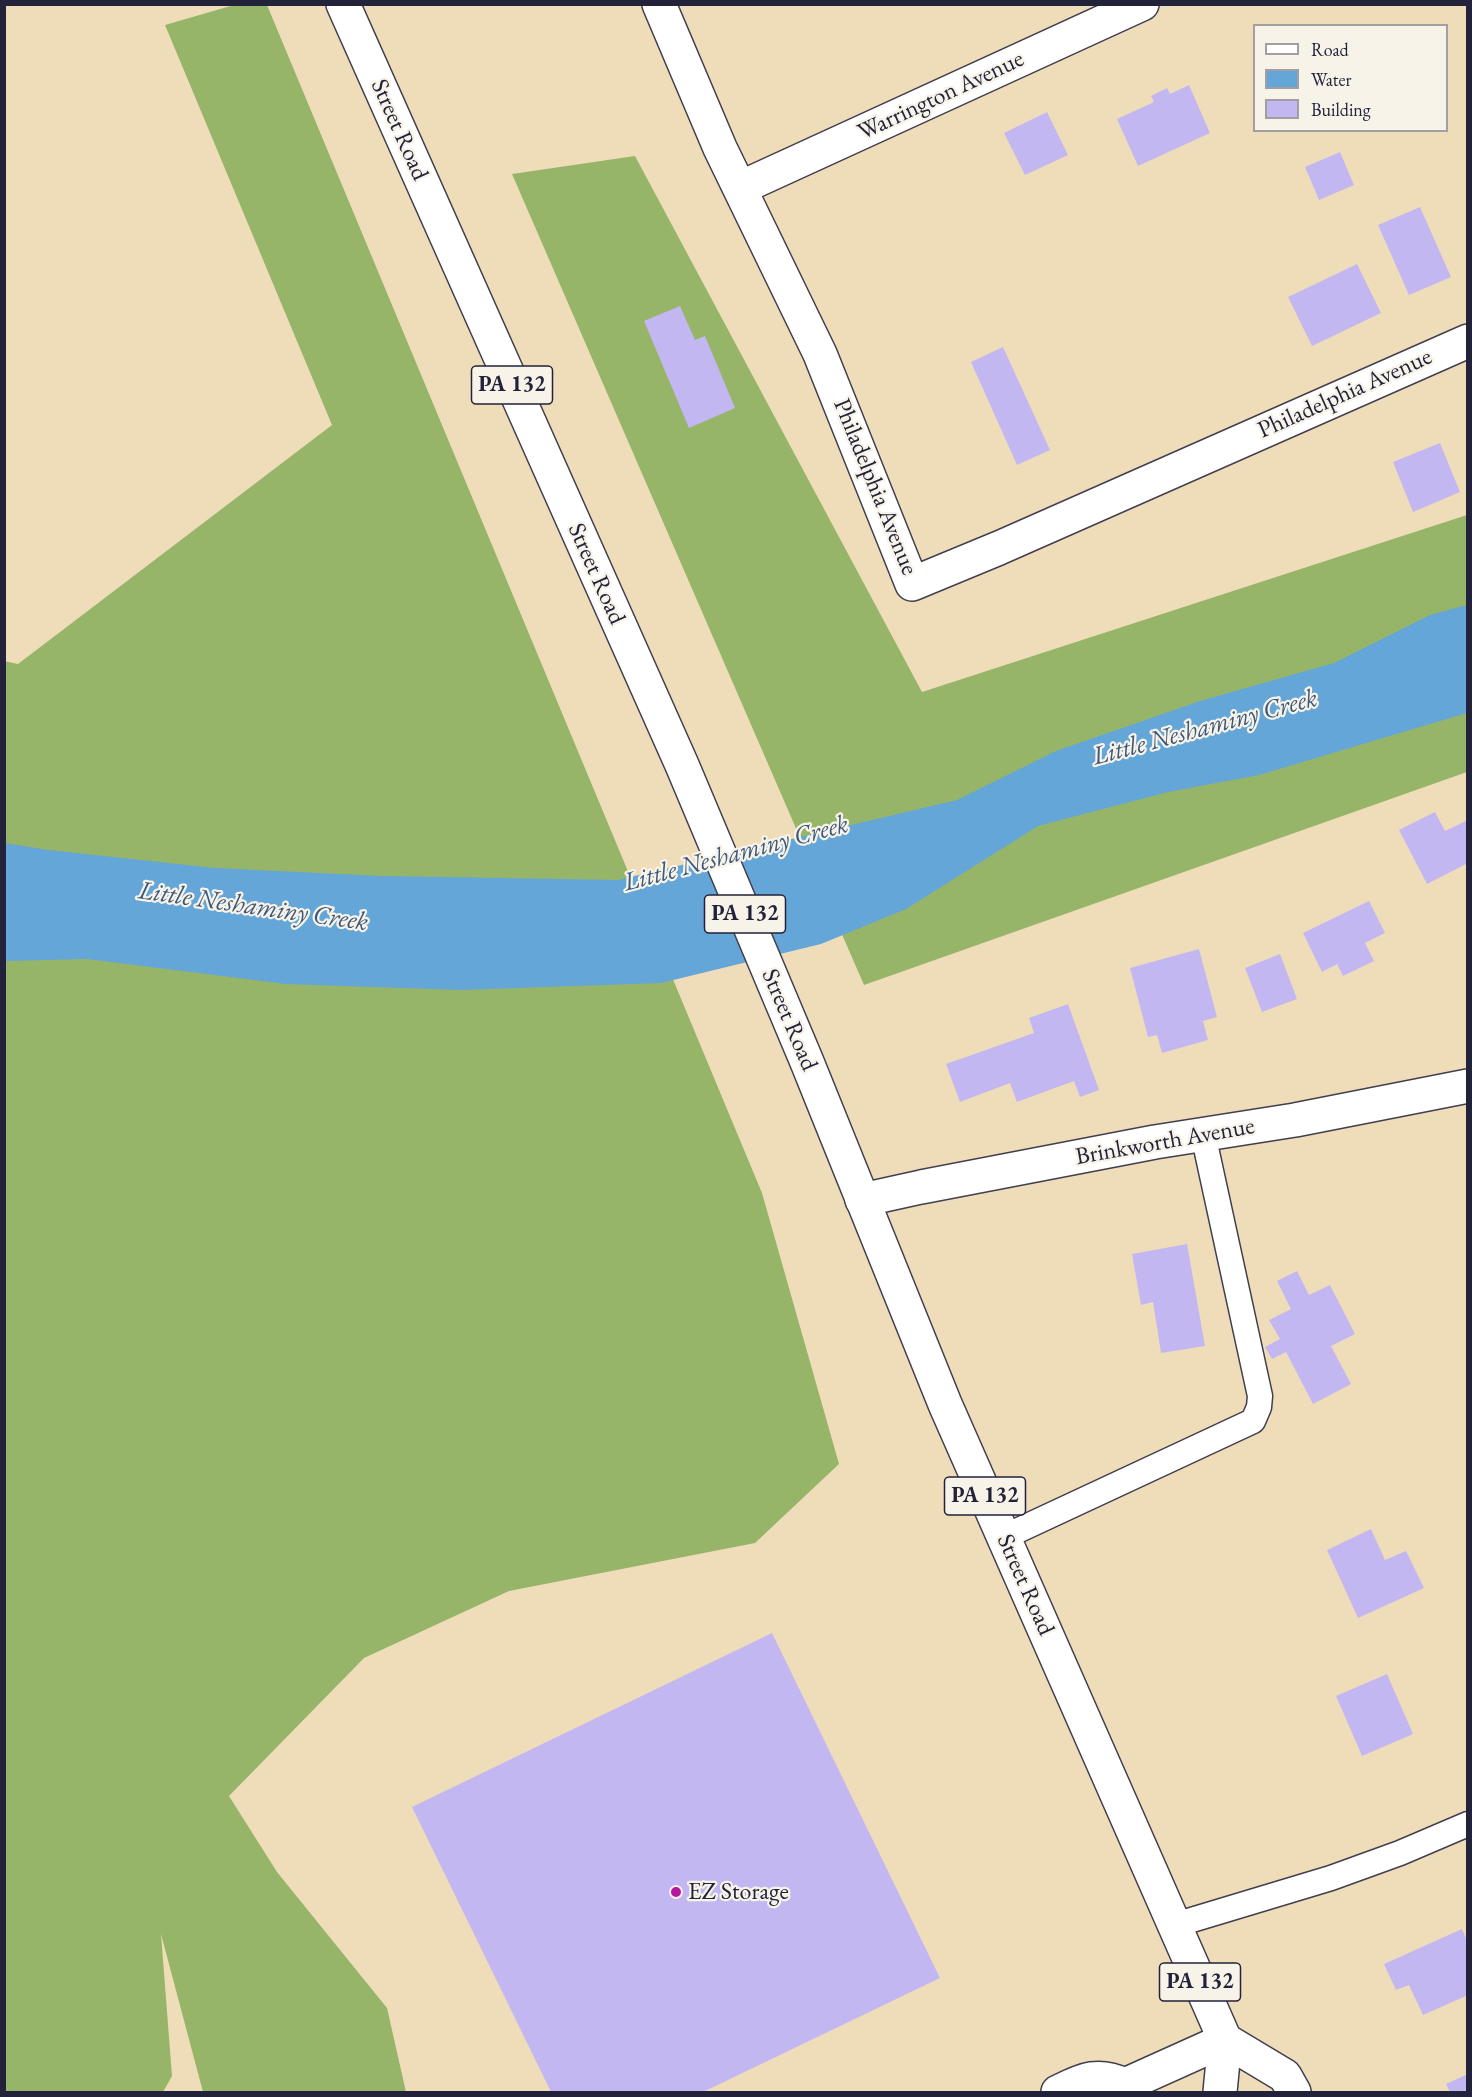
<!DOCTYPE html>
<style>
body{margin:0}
#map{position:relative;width:1472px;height:2097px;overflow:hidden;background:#efddba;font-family:"EB Garamond",serif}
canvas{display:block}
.frame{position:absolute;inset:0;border:6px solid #22223b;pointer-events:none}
.legend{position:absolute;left:1253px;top:24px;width:195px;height:108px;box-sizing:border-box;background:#f7f3e8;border:2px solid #a29fa3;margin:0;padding:8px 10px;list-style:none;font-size:18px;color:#22223b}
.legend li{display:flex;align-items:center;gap:12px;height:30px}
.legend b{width:30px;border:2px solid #a29fa3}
</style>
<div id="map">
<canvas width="1472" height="2097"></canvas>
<div class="frame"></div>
<ul class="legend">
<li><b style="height:8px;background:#fff"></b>Road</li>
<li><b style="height:16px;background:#64a6d8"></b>Water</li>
<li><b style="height:16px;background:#c3b7f2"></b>Building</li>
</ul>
</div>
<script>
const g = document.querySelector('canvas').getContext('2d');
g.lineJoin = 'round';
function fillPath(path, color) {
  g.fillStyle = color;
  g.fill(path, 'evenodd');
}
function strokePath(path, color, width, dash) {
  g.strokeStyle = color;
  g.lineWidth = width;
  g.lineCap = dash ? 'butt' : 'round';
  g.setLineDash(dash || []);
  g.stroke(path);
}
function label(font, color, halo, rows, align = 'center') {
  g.font = font + ' "EB Garamond",serif';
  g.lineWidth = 4.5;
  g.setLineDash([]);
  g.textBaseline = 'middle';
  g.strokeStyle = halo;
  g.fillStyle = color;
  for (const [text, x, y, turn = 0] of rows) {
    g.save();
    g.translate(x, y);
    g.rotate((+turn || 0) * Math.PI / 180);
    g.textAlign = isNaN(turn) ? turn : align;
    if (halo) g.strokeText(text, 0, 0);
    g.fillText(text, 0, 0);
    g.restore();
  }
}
fillPath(new Path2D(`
 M234 5H267L762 1193 839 1464 755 1543 509 1591 364 1658 229 1796 277 1872 387 2008 406 2092H203L161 1934 172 2076 163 2092H5L4 661 18 664 332 425 165 25Z
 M635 156 922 692 1467 515V772L864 985 512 174Z`), '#96b568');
fillPath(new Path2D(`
 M1467 605V713L1259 775 1168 792 1038 826 906 909 821 944 661 983 460 990 286 984 87 959 5 961 4 843 49 850 215 868 381 876 618 880 957 800 1056 751 1200 701 1334 663 1430 615Z`), '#64a6d8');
fillPath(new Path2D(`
 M1189 85 1210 133 1138 166 1117 119 1154 102 1151 96 1167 88 1170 94Z
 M1047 112 1068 155 1025 175 1004 133Z
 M1340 152 1354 185 1319 200 1305 167Z
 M1420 207 1451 277 1409 295 1378 225Z
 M1357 264 1381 313 1312 346 1288 297Z
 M680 306 695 340 705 336 735 408 689 428 644 321Z
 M1003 347 1050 450 1017 465 971 362Z
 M1440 443 1460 492 1413 512 1393 462Z
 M1435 812 1445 831 1468 820V863L1427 884 1399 830Z
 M1369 901 1385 933 1365 943 1374 961 1343 976 1337 964 1322 972 1303 933Z
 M1199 949 1217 1017 1203 1021 1208 1040 1162 1053 1157 1035 1148 1037 1130 968Z
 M1280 954 1297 999 1262 1012 1245 968Z
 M1068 1004 1099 1090 1080 1097 1074 1081 1017 1102 1010 1083 960 1102 946 1064 1034 1033 1029 1018Z
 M1187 1244 1205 1346 1161 1353 1153 1302 1141 1305 1132 1254Z
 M1297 1271 1309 1295 1330 1285 1355 1334 1331 1346 1351 1384 1313 1404 1286 1352 1272 1359 1265 1347 1280 1339 1269 1320 1291 1309 1277 1281Z
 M1371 1529 1385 1560 1406 1551 1424 1588 1358 1618 1327 1550Z
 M772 1633 940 1978 703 2092H551L412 1807Z
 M1387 1674 1413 1734 1362 1756 1336 1696Z
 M1462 1929 1468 1943V1995L1423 2015 1409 1985 1396 1990 1384 1964Z
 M1468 2074V2092H1450L1446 2084Z`), '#c3b7f2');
const lane = new Path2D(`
 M1004 1537 1253 1421 1259 1407 1260 1396 1203 1134
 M1175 1925 1331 1878 1400 1853 1468 1824`);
const street = new Path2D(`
 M659 4 720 148 820 354 912 584 999 548 1468 341
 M740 188 1142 4
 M862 1200 921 1187 1155 1142 1295 1120 1468 1086
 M1058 2092C1083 2080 1097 2072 1125 2085L1225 2040`);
const primary = new Path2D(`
 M343 4 682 765 807 1062 945 1404 1225 2040 1220 2092
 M1225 2040 1285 2076 1294 2092`);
strokePath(lane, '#413e4e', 27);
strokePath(street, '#413e4e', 36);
strokePath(primary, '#413e4e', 36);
strokePath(lane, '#fff', 24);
strokePath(street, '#fff', 33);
strokePath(primary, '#fff', 33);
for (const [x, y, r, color] of [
 [676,1892,6,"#b5179e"]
]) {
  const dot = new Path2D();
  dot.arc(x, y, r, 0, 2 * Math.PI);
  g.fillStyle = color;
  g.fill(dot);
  strokePath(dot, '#f7f3e8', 2);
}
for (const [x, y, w] of [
 [512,385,81],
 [745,914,81],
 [985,1496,81],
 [1200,1982,81]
]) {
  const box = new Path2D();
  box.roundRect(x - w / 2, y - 19, w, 38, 4.5);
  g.fillStyle = '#f7f3e8';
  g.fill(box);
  strokePath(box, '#22223b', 1.5);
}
label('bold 22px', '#22223b', null, [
 ["PA 132",512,385],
 ["PA 132",745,914],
 ["PA 132",985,1496],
 ["PA 132",1200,1982]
]);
label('24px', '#22223b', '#f7f3e8', [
 ["Warrington Avenue",941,96,-25],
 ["Street Road",399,130,66],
 ["Philadelphia Avenue",1345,394,-24],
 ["Philadelphia Avenue",875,487,68],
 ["Street Road",596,574,66],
 ["Street Road",789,1020,67],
 ["Brinkworth Avenue",1165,1142,-10],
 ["Street Road",1025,1585,66]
]);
label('24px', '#22223b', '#f7f3e8', [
 ["EZ Storage",688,1892]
], 'left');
label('italic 26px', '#3c577a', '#f7f3e8', [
 ["Little Neshaminy Creek",1205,728,-15],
 ["Little Neshaminy Creek",736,854,-15],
 ["Little Neshaminy Creek",253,907,8]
]);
</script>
